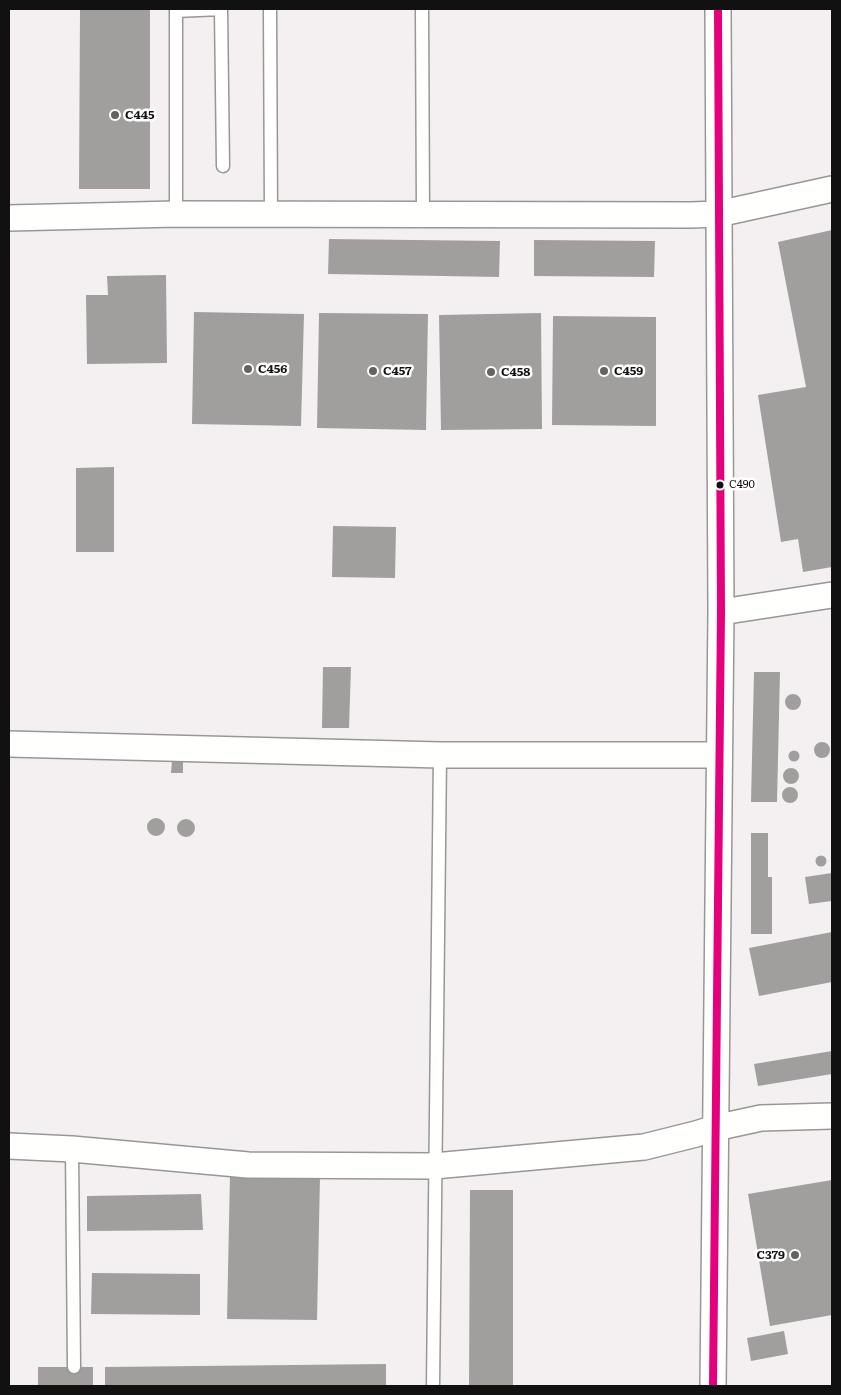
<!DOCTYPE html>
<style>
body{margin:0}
#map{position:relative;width:841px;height:1395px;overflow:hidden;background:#fcfcf8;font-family:Literata,serif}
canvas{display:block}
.frame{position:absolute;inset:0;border:10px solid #111;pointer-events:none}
</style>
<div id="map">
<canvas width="841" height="1395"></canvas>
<div class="frame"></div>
</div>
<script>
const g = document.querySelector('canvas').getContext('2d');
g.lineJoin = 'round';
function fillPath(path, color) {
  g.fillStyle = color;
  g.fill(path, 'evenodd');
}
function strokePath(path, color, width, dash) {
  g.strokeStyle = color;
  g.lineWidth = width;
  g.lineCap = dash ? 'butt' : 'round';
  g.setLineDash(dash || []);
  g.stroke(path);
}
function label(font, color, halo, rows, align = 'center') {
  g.font = font + ' Literata,serif';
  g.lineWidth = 5;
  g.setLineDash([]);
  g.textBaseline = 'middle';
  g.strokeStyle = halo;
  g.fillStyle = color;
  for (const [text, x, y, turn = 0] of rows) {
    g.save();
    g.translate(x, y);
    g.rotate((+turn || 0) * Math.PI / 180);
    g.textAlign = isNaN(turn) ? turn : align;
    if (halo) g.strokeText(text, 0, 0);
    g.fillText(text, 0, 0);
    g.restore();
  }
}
fillPath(new Path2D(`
 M9 9H832V1386H9Z`), '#f4f0f2');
fillPath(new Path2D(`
 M80 9H150V189H79Z
 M832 230V567L803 572 798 539 781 542 758 395 806 387 778 242Z
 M329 239 500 241 499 277 328 274Z
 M534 240 655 241 654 277 534 276Z
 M166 275 167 363 87 364 86 295H108L107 276Z
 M194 312 304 314 301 426 192 424Z
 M319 313 428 314 426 430 317 428Z
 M541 313 542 429 441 430 439 315Z
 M553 316 656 317V426L552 425Z
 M114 467V552H76V468Z
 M333 526 396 527 395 578 332 577Z
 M323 667H351L349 728H322Z
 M754 672H780L777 802H751Z
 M785 702a8 8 0 1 1 16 0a8 8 0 1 1-16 0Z
 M814 750a8 8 0 1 1 16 0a8 8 0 1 1-16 0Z
 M788.5 756a5.5 5.5 0 1 1 11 0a5.5 5.5 0 1 1-11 0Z
 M172 761H183V773H171Z
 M783 776a8 8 0 1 1 16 0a8 8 0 1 1-16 0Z
 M782 795a8 8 0 1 1 16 0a8 8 0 1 1-16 0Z
 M147 827a9 9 0 1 1 18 0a9 9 0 1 1-18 0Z
 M177 828a9 9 0 1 1 18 0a9 9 0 1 1-18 0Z
 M751 833H768V877H772V934H751Z
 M815.5 861a5.5 5.5 0 1 1 11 0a5.5 5.5 0 1 1-11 0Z
 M832 873V901L809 904 805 877Z
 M832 932V982L759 996 749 948Z
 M832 1051V1074L758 1086 754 1064Z
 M230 1175 320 1177 317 1320 227 1319Z
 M832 1180V1315L770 1326 748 1194Z
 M470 1190H513V1386H469Z
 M201 1194 203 1230 87 1231V1196Z
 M92 1273 200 1274V1315L91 1314Z
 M784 1331 788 1354 751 1361 747 1338Z
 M386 1364V1386H105V1367Z
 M38 1367H93V1386H38Z`), '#a09f9d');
const lane = new Path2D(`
 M270 9 271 214
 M422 9 423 214
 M221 10 223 166
 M176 11 221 9
 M176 214V9
 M72 1149 74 1367
 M433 1386 440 755`);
const street = new Path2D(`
 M9 218 176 214 691 215 718 214 832 189
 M721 612 832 595
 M9 744 440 755H719
 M9 1146 72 1149 248 1165 434 1166 644 1147 696 1134 715 1128 761 1118 832 1116
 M713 1386 721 612 718 9`);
strokePath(lane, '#979795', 15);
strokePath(street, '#979795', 28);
strokePath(lane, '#fffffe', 12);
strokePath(street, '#fffffe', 25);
strokePath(new Path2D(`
 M713 1386 721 612 718 9`), '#e5007d', 8);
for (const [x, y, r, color] of [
 [115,115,5,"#636362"],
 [248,369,5,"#636362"],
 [373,371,5,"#636362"],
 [604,371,5,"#636362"],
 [491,372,5,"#636362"],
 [720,485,4.5,"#111"],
 [795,1255,5,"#636362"]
]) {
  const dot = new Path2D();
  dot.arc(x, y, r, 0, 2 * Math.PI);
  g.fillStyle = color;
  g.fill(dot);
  strokePath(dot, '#fff', 2);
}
label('11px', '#111', '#fff', [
 ["C490",729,485]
], 'left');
label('bold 12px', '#111', '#fff', [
 ["C445",125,115],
 ["C456",258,369],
 ["C457",383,371],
 ["C459",614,371],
 ["C458",501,372],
 ["C379",785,1255,"right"]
], 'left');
</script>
